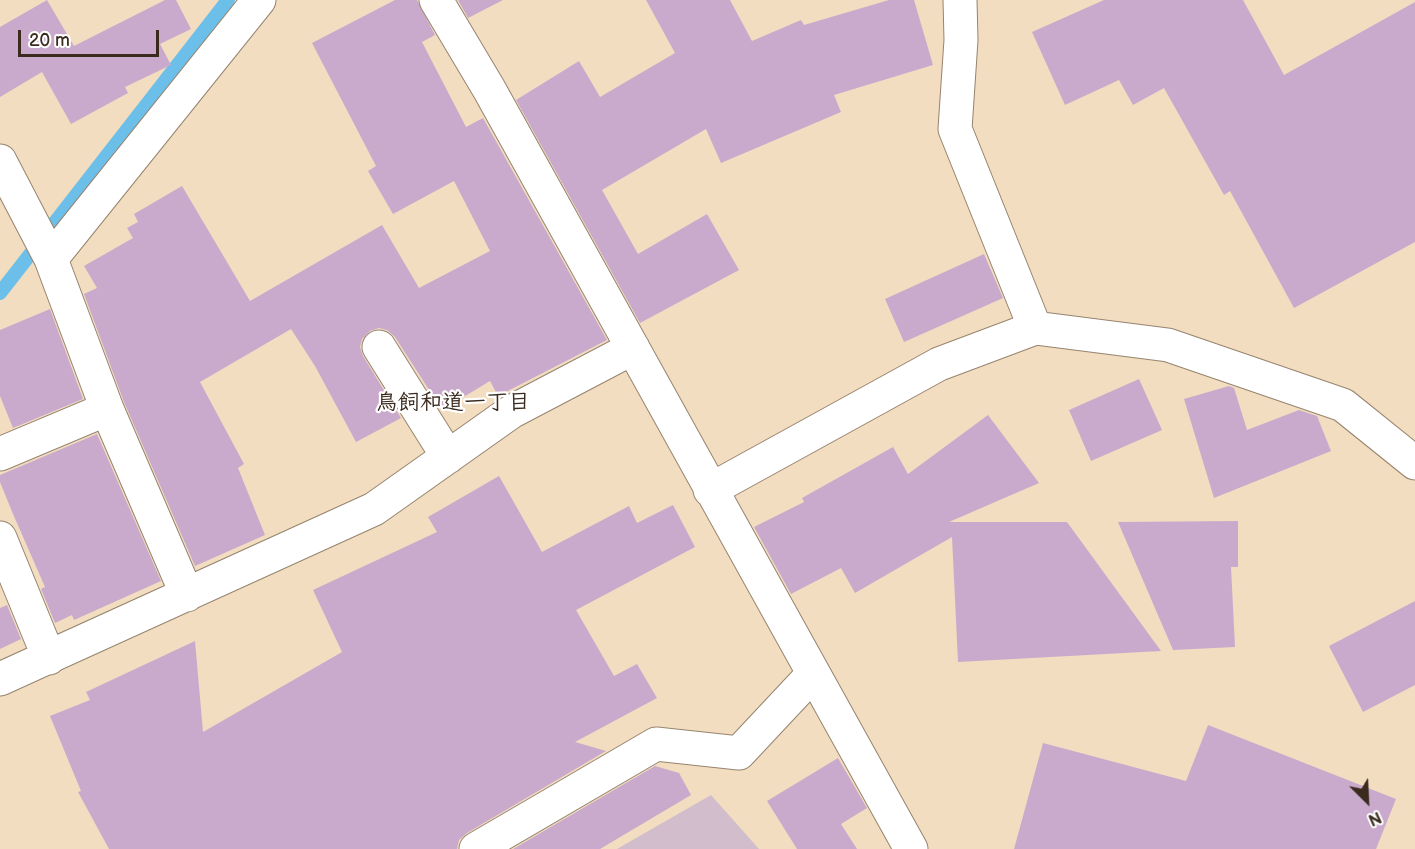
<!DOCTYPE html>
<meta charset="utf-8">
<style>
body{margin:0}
#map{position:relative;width:1415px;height:849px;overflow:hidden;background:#f2ddc0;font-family:"Balsamiq Sans",sans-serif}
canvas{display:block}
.north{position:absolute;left:1337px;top:771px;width:60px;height:60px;-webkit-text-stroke:4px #fff;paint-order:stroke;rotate:156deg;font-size:16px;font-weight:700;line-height:24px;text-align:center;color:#3b2a1e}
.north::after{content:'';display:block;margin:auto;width:21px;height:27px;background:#3b2a1e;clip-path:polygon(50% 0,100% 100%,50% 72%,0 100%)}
.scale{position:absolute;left:18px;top:30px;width:141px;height:27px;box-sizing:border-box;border:3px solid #3b2a1e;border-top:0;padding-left:8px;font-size:18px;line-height:21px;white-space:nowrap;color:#3b2a1e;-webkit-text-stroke:4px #fff;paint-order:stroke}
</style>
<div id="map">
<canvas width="1415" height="849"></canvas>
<div class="north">N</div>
<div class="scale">20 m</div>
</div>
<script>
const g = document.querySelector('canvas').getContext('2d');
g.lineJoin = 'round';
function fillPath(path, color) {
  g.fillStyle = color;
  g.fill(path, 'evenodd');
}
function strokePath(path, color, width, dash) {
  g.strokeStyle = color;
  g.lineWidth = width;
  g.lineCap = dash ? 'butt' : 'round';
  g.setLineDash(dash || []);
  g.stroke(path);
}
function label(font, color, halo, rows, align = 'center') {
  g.font = font + ' "Balsamiq Sans","Klee One",sans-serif';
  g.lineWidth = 4.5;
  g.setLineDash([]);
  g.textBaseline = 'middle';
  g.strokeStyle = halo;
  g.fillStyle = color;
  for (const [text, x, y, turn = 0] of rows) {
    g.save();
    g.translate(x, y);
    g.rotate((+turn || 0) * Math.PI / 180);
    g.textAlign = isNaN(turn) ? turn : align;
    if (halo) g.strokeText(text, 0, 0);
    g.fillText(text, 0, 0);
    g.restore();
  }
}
fillPath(new Path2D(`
 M711 795 759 849H617Z`), '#d1bdcb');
strokePath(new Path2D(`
 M0 293 228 0`), '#6cbfe8', 14);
fillPath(new Path2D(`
 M47 0 74 46 165 0H176L191 29 160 44 171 65 125 87 128 93 71 124 42 72 0 97V27Z
 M395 0H417L435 35 422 42 466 127 483 118 607 340 498 396 490 381 442 410 395 337 387 330 379 328 370 331 362 339 360 347 363 356 401 418 356 442 315 366 291 329 200 382 244 464 238 468 265 535 195 566 124 402 84 294 97 288 84 266 133 238 127 228 138 222 134 214 182 186 250 301 382 225 419 288 490 251 454 181 393 214 368 171 376 166 312 43Z
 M458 0H503L468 18Z
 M646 0H730L752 41 801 20 804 25 889 0H914L933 65 834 95 841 112 721 163 706 129 602 190 638 254 707 214 739 270 640 323 516 100 579 61 600 97 675 53Z
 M1104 0H1243L1284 75 1415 2V242L1294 308 1230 191 1224 195 1164 88 1133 105 1119 80 1065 105 1032 32Z
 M984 254 1003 298 904 342 885 299Z
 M50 309 83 399 13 428 0 396V330Z
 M1139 379 1162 430 1091 461 1069 410Z
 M1229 386 1234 388 1247 430 1299 410 1317 416 1331 451 1214 498 1184 399Z
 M988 415 1039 483 949 522H1067L1161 651 958 662 952 537 855 593 841 568 791 594 754 527 804 502 802 498 893 447 908 474Z
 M97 434 161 581 74 620 72 615 55 623 41 589 45 587 13 514 0 482V475Z
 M499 476 542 552 629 506 637 523 673 505 695 547 576 610 614 676 637 664 657 698 575 742 606 751 467 833 459 840 457 849H109L78 792 81 791 50 716 90 700 86 692 195 641 203 732 342 652 313 590 437 532 428 517Z
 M1238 521V567H1231L1235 647 1173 650 1118 522Z
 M1415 601V685L1363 712 1329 646Z
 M7 605 21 639 0 649V608Z
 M1208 725 1396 799 1376 849H1014L1043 743 1186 781Z
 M838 758 867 808 841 824 857 849H797L767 801Z
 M655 766 679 773 691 795 600 849H513Z`), '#c9aacd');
const minor = new Path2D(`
 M436 0 489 89 911 849
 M960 0 961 40 955 129 1035 328
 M0 161 51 259
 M379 347 448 457
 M0 454 107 409
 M710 490 939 364 1035 328 1168 345 1343 405 1415 463
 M0 538 49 658
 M187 595 107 409 51 259 259 0
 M0 679 374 509 511 412 633 348
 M476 849 656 744 739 753 813 674`);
strokePath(minor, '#96846f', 35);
strokePath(minor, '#fff', 33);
label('bold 22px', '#3b2a1e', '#fff', [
 ["鳥飼和道一丁目",453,403]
]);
</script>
